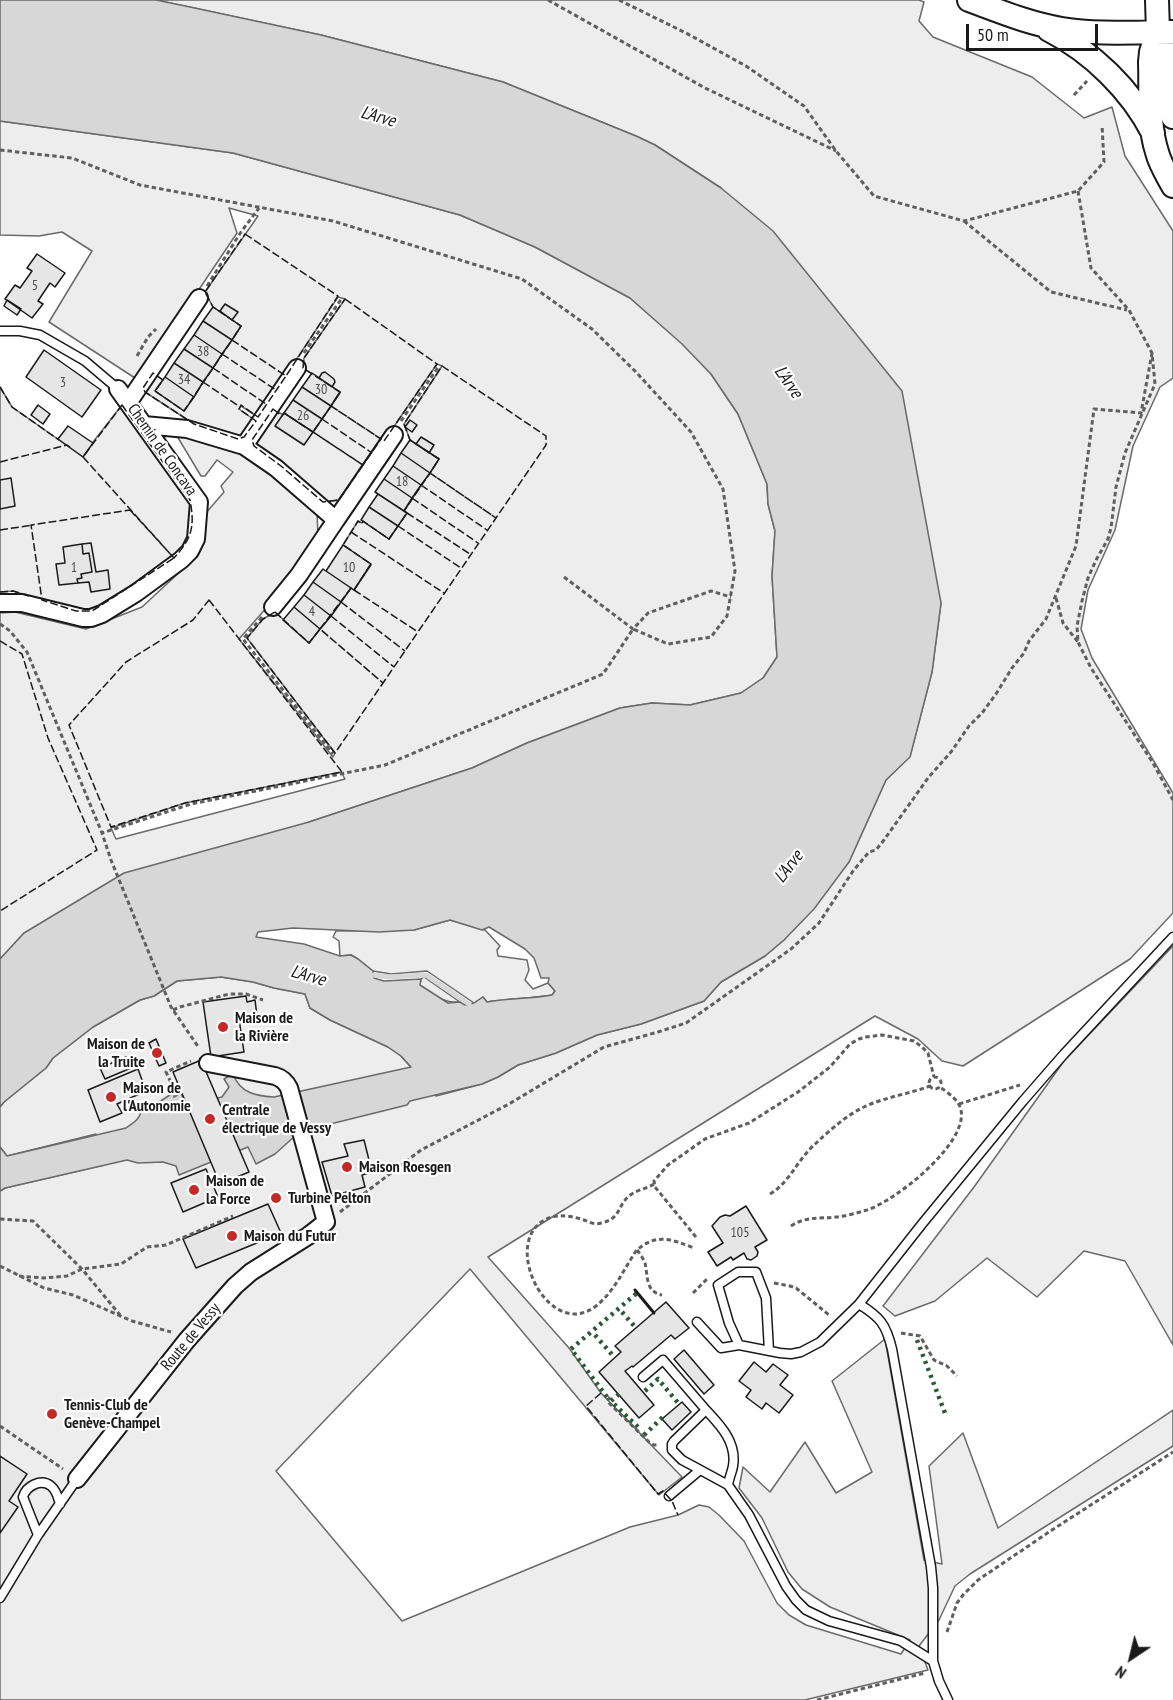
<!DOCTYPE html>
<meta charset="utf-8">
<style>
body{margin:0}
#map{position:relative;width:1173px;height:1700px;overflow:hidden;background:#fff;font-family:"PT Sans Narrow",sans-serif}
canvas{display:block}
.north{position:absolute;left:1101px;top:1628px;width:60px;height:60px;-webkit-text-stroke:4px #fff;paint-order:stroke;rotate:215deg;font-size:16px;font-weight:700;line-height:24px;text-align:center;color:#1a1a1a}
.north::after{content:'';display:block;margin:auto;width:21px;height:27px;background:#1a1a1a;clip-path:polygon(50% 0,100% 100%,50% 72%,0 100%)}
.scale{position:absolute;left:966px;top:24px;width:132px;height:27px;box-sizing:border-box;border:3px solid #1a1a1a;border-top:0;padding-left:8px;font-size:18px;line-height:21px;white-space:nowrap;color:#1a1a1a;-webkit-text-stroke:4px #fff;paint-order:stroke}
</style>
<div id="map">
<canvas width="1173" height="1700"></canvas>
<div class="north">N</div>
<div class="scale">50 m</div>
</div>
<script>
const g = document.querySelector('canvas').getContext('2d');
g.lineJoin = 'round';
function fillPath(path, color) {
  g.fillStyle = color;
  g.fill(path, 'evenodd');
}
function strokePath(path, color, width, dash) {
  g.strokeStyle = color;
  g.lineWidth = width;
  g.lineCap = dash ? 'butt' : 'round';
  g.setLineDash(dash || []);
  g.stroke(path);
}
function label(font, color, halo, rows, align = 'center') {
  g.font = font + ' "PT Sans Narrow",sans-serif';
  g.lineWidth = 4.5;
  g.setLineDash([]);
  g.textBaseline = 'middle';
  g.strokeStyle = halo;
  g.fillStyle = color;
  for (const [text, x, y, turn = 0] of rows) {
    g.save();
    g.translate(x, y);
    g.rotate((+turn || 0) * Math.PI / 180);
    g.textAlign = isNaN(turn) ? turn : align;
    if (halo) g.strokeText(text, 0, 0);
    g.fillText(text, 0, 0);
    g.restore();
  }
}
const green = new Path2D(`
 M156 0H919L924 2 919 21 933 37 1032 77 1084 118 1112 107 1125 156 1173 231V378L1160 387 1133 446 1115 530 1088 590 1081 629 1092 658 1173 793V913L1130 959 963 1066 942 1061 918 1039 875 1016 488 1257 569 1348 601 1393 682 1477 659 1495 470 1269 276 1471 402 1621 630 1527 678 1515 699 1505 709 1507 719 1515 744 1541 777 1603 789 1615 806 1625 901 1654 910 1640 830 1607 802 1589 788 1572 762 1518 739 1488 743 1467 770 1492 805 1442 836 1493 872 1472 832 1381 885 1339 924 1560 942 1564 929 1466 963 1433 998 1528 1173 1410V1446L970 1574 955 1586 939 1620 919 1646 928 1670 805 1700H0V1191L5 1188 104 1165 96 1134 7 1156 0 1147V1107L4 1102 46 1068 53 1058 93 1027 140 1000 154 996 177 981 221 977 253 982 274 988 305 994 310 1008 330 1020 388 1047 401 1056 436 1096 482 1084 498 1077 518 1065 556 1053 597 1035 641 1024 704 1001 721 982 765 956 784 940 849 862 886 780 910 756 932 672 941 603 721 188 655 145 636 136 503 82 321 35Z
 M0 121 233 153 460 215 535 247 630 298 683 344 711 374 738 414 767 484 768 504 775 531 772 576 777 657 763 678 741 693 690 705 652 703 620 708 527 743 472 768 309 822 24 933 0 959V613L15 612 86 629 142 607 183 569 203 541 205 514 224 492 221 486 233 472 217 460 205 476H201L177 436 184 432 242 451 317 510 318 539 283 589 239 639 333 757 335 753 247 638 263 619 275 612 309 642 331 616 351 588 354 590 371 565 343 545 358 521 362 523 363 521 389 539 404 511 438 460 410 440 404 424 442 366 437 364 384 441 381 439 339 500 323 502 254 446 273 409 313 432 340 393 303 368 304 358 345 299 338 297 258 417 241 406 239 409 256 421 238 439 194 424 145 392 153 373 163 380 156 391 184 410 241 326 213 307 205 292 258 216 229 208 237 233 138 380 49 322 92 251 62 232 39 236 0 235ZM341 772 345 779 116 839 111 828 185 803Z
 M0 387 12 407 82 456 122 405 190 500 194 519 185 545 174 558 92 611H76L13 591 0 592Z
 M450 920 485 930 500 946 497 950 498 956 527 960 529 970 525 980 533 989 548 983 555 991 552 995C530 999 509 998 487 1002L483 997 474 1003 427 971 391 974 373 971 358 959 351 955 340 956 339 941 333 937 336 931 414 930Z
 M1173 946V1345L1125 1261 1084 1251 1037 1297 987 1258 935 1301 895 1316 883 1306 974 1187 1064 1061Z
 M424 977 460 1002C443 1003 433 995 420 985L421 979Z`);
fillPath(green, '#ededed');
strokePath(green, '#6a6a6a', 1.5);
const water = new Path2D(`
 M0 0H156L190 7 321 35 503 82 636 136 655 145 721 188 773 231 902 391 941 603 932 672 910 757 886 780 849 862 814 909 784 940 765 956 721 982 704 1001 641 1024 597 1035 556 1053 518 1065 498 1077 482 1084 410 1101 407 1105 306 1130 295 1136 275 1154 256 1164 248 1147 179 1175 176 1166 163 1162 138 1163 127 1160 5 1188 0 1191V1147L7 1156 126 1128C133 1123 139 1120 141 1112L145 1111 173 1093 174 1097 181 1093 186 1105 222 1097 229 1087 224 1079 233 1074C240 1093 256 1096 274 1097L411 1067 401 1056 388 1047 330 1020 310 1008 305 994 274 988 253 982 221 977 177 981 154 996 140 1000 93 1027 53 1058 46 1068 4 1102 0 1107V959L24 933 124 873 309 822 472 768 527 743 620 708 652 703 690 705 741 693 763 678 777 657 772 576 775 531 768 504 767 484 738 414 711 374 682 344 630 298 535 247 460 215 233 153 0 121ZM450 920 482 930 489 927 525 949 534 958 541 978H549L548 983 555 991 552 995C530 999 509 998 487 1002L483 997 474 1003 465 1005 460 1002 448 1003 420 985 421 979 384 981 374 978 373 971 358 959 351 955 340 956 304 944 256 937 258 932 293 928 379 932 414 930Z`);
fillPath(water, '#d7d7d7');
strokePath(water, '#6a6a6a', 1.5);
strokePath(new Path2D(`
 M374 975 389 977 426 975 469 1004`), '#d7d7d7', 5);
const building = new Path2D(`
 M37 254 65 273 55 287 50 283 38 301 43 304 32 318 5 299 15 285 20 288 32 271 27 268Z
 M7 300 21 309 17 315 4 306Z
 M225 304 238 312 232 320 220 311Z
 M213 307 241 326 232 340 203 321Z
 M203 321 232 340 222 354 194 335Z
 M194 335 222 354 213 368 184 349Z
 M184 349 213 368 203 382 174 363Z
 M44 350 101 390 82 417 26 377Z
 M174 363 203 382 194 397 165 377Z
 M325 372 334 379 335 382 332 387 319 378 322 373Z
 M312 373 340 392 331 406 302 387Z
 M165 377 194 397 184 411 155 391Z
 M302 387 331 406 322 419 293 400Z
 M293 400 322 419 313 432 284 413Z
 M38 405 50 414 43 424 31 415Z
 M284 413 313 432 304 445 275 426Z
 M410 420 417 425 412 432 405 427Z
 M68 426 93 443 83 457 58 439Z
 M421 437 434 445 429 453 416 444Z
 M410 440 439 459 430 473 401 453Z
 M401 453 430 473 421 485 393 466Z
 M393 466 421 485 412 498 384 479Z
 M11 478 15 506 0 509V480Z
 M384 479 412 498 404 511 375 492Z
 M378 494 407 513 398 526 369 507Z
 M369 507 398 526 389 539 361 520Z
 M91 543 96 572 108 570 110 589 91 592 89 582 78 583 77 579 82 578 81 574 92 572 89 553 83 554 82 544Z
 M82 544 83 554 89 553 92 572 81 574 82 578 77 579 78 583 59 585 56 564 65 563 63 547Z
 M343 545 371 564 354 590 326 571Z
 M323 569 351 588 341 602 313 582Z
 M313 582 341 602 331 616 304 595Z
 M304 595 331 616 320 629 294 607Z
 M294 607 320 629 309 643 283 620Z
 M246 996 247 1002 255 1000 257 1016 239 1019 244 1052 211 1057 203 1002Z
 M156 1039 166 1063 159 1066 149 1043Z
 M126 1057 131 1068 105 1079 100 1068Z
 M201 1060 249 1172 220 1184 173 1072Z
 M138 1069 146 1091 117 1104 122 1113 100 1122 88 1090Z
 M364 1140 372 1172 362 1175 365 1187 332 1196 322 1162 348 1156 344 1144Z
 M206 1169 218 1197 183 1212 171 1183Z
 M268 1204 281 1233 196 1268 183 1239Z
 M746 1206 767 1240 755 1247 758 1252 757 1256 751 1260 747 1259 744 1253 733 1260 731 1257 717 1266 708 1252 723 1243 712 1226 720 1217 725 1215 730 1216Z
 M666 1302 689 1328 675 1339 671 1335 633 1367 632 1366 625 1371 654 1405 639 1418 599 1372 621 1352 615 1346Z
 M684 1350 714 1385 704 1394 674 1359Z
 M754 1362 766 1372 773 1364 788 1375 780 1385 793 1395 779 1413 766 1403 762 1409 746 1397 751 1390 739 1381Z
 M682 1402 691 1412 672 1430 662 1419Z
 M0 1456 27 1474 9 1501 18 1507 0 1533Z`);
fillPath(building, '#e6e6e6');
strokePath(building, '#1a1a1a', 1.5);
const lane = new Path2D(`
 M0 331H20L40 335 85 361 118 389
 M859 1304 922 1224 1023 1101 1064 1054 1173 937
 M697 1322 721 1348 739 1345 780 1353 791 1354 801 1352 820 1342 859 1304C880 1317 886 1324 892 1349L931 1567 933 1588V1661L939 1681 948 1700
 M739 1345 729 1323 718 1285 738 1272H756L766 1298 769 1351
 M643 1377 663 1360 706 1410
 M728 1485C729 1478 732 1472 733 1466 737 1442 720 1425 706 1410L674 1441 672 1444V1450L682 1460 728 1485 749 1515 786 1586 796 1600 806 1610 829 1621 901 1641 933 1661
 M669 1496 700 1470
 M38 1535 23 1497C26 1486 41 1478 51 1486 57 1491 58 1498 60 1504
 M0 1598 38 1535 77 1479`);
const street = new Path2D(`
 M128 403 199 298
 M144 425 187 429 244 446 276 468 336 520 299 575 273 607
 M244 446 297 368
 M336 520 394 435
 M0 603H22L83 618H91L102 614 136 593 181 560 190 551 196 539 199 502 118 389
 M77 1479 187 1340 235 1286 251 1272 308 1236 326 1222 289 1088C286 1082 282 1078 275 1076L208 1063`);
const secondary = new Path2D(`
 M969 0C999 11 1030 24 1062 29 1098 35 1136 32 1173 32
 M1157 0 1158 32 1167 55 1170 105 1173 117
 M1049 30C1092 52 1131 90 1153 133
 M1158 32 1151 52 1150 62C1151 90 1148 125 1157 152 1160 164 1167 175 1173 186`);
strokePath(lane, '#1a1a1a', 11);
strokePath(street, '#1a1a1a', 20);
strokePath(secondary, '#1a1a1a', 26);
strokePath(new Path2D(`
 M548 0 705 88 836 151
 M619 0 686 33 746 66 804 106 836 151 874 196 964 221 1078 191 1104 162 1102 125
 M1074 95 1087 81
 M0 150 72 158 140 185 333 221 522 279 592 329 636 372 691 432 723 489 735 571 727 616 711 637 668 644 633 629 603 674 385 765 191 804 102 833
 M1078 191 1091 268 1129 310 1152 353 1155 384 1125 453 1116 487 1111 528 1108 539 1096 560 1088 578 1082 601 1077 626 1078 642 1091 668 1153 763 1173 800
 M964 221 1051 292 1127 310
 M207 286 241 232 259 208
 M304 353 342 298
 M137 356 148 337 156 329
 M401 421 439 366
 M564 577 633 629 648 613 711 591 731 597
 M1056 598 1063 623 1078 642
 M262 617 243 639 333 754
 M0 624 10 631 27 652 102 833 111 860 171 1007 199 1048
 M173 1010 180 1007 229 994H246L263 1000
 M929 1083a6 6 0 1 1 12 0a6 6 0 1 1-12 0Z
 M174 1089 166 1072 191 1061
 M959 1104 1020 1085
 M654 1184C646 1189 636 1190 629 1196 617 1206 621 1219 601 1223 595 1225 589 1222 584 1220 569 1215 553 1213 540 1223 504 1251 551 1341 596 1306 614 1292 624 1269 636 1251 656 1232 673 1240 694 1248
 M770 1194C789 1183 797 1161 813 1146 828 1132 845 1116 864 1107 885 1097 909 1094 930 1086
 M340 1212 421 1150 509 1104 604 1047 658 1032 686 1023 791 949 819 923 853 871 869 852 876 850 884 840 928 778 951 752 969 726 982 713 996 694 1012 668 1024 653 1029 641 1046 619 1076 546 1094 409 1141 413 1152 353
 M0 1219 33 1221 82 1269 120 1315
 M791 1226C806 1216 819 1219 836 1217 846 1216 857 1213 867 1210 895 1201 968 1144 961 1110 959 1100 948 1093 940 1087
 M696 1237 655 1187 654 1181 668 1165 705 1139 749 1123 798 1092 830 1067 850 1044 859 1039 866 1037 882 1035 914 1041 922 1047 928 1053 934 1077
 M637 1250C640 1254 643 1258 645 1263 648 1275 645 1292 662 1295
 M0 1266 44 1288 73 1295 132 1321 171 1332
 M19 1276 43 1278 67 1276 82 1269 121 1264 147 1247 166 1245 233 1216
 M774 1283 790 1286 796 1288 829 1315
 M693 1293 708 1278
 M901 1333 920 1336 934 1360 947 1366 957 1376
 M610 1397 607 1401 649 1442 654 1445H659
 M0 1426 63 1469
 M947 1632 957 1603 963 1595 978 1580 1052 1530 1173 1452
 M817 1700 925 1673`), '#5f5f5f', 3, [4.5, 3]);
strokePath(lane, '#fff', 8);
strokePath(street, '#fff', 16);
strokePath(secondary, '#fff', 22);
strokePath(new Path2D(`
 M622 1312 636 1328
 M595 1335 615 1358
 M917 1340 945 1413
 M645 1391 658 1379 679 1404
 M619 1394 611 1401 641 1430
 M607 1397 571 1349 637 1293
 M644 1435 664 1416`), '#2b5a34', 4.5, [3, 4.5]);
strokePath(new Path2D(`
 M245 234 338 296 286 376 232 340 241 326 213 307 205 292Z
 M345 299 437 364 384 441 331 406 340 392 303 368 304 358Z
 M232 340 286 376 258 417 241 405 239 409 256 421 244 437 238 439 194 424 145 392 143 388 153 373 163 380 155 391 184 411Z
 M222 354 276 390
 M442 366 546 436V445L496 518 430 473 439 459 410 440 404 424Z
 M213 368 266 404
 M203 382 240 407
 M0 387 12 407 59 440
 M122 405 190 500C195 527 192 538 174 558L83 457Z
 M331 406 381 439 363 465 313 432Z
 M273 409 282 416 284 413 363 465 339 500 323 502 281 466 254 446 252 440Z
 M322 419 372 453
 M0 462 67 445 70 447
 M430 473 496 518 383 683 320 629 351 588 354 590 371 564 343 545 358 521 362 524 363 521 389 539 407 513 404 511Z
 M421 485 487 530
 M412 498 478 543
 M130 510 174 558 92 611H76L42 600 31 525Z
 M407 513 470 554
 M398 526 461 568
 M0 530 33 525
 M351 532 444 593
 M354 590 418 632
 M0 592 13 591 32 597
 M209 600 342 772 185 803 111 827 69 725 126 662 193 620Z
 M341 602 405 651
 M275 612 309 643 320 629 383 683 335 753 247 638 263 619Z
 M331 616 394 667
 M0 641 22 654 48 738 97 850 0 911
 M601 1393 586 1406 658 1494 663 1491 672 1501 678 1515`), '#1a1a1a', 1.5, [8, 3]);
strokePath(new Path2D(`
 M635 1290 654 1313`), '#1a1a1a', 3);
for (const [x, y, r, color] of [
 [223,1027,6,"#c62828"],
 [157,1053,6,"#c62828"],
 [111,1097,6,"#c62828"],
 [210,1119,6,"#c62828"],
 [347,1167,6,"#c62828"],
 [194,1190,6,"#c62828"],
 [276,1198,6,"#c62828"],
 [232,1236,6,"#c62828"],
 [52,1414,6,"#c62828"]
]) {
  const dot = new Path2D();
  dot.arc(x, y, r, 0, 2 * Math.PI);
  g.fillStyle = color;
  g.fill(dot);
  strokePath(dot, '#fff', 2);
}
label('14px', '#4d4d4d', null, [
 ["5",35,286],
 ["38",203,352],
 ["34",184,380],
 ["3",63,383],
 ["30",321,390],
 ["26",303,416],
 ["18",402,482],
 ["1",74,568],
 ["10",349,568],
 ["4",312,612],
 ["105",740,1233]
]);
label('16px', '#1a1a1a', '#fff', [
 ["Chemin de Concava",162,450,55],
 ["Route de Vessy",191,1337,-50]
]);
label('bold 16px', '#1a1a1a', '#fff', [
 ["Maison de",235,1018],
 ["la Rivière",235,1036],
 ["Maison de",145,1044,"right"],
 ["la Truite",145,1062,"right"],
 ["Maison de",123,1088],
 ["l'Autonomie",123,1106],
 ["Centrale",222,1110],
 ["électrique de Vessy",222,1128],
 ["Maison Roesgen",359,1167],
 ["Maison de",206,1181],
 ["la Force",206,1199],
 ["Turbine Pelton",288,1198],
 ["Maison du Futur",244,1236],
 ["Tennis-Club de",64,1405],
 ["Genève-Champel",64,1423]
], 'left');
label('italic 18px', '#1a1a1a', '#fff', [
 ["L'Arve",378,117,16],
 ["L'Arve",788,382,55],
 ["L'Arve",789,867,-53],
 ["L'Arve",308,976,16]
]);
</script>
